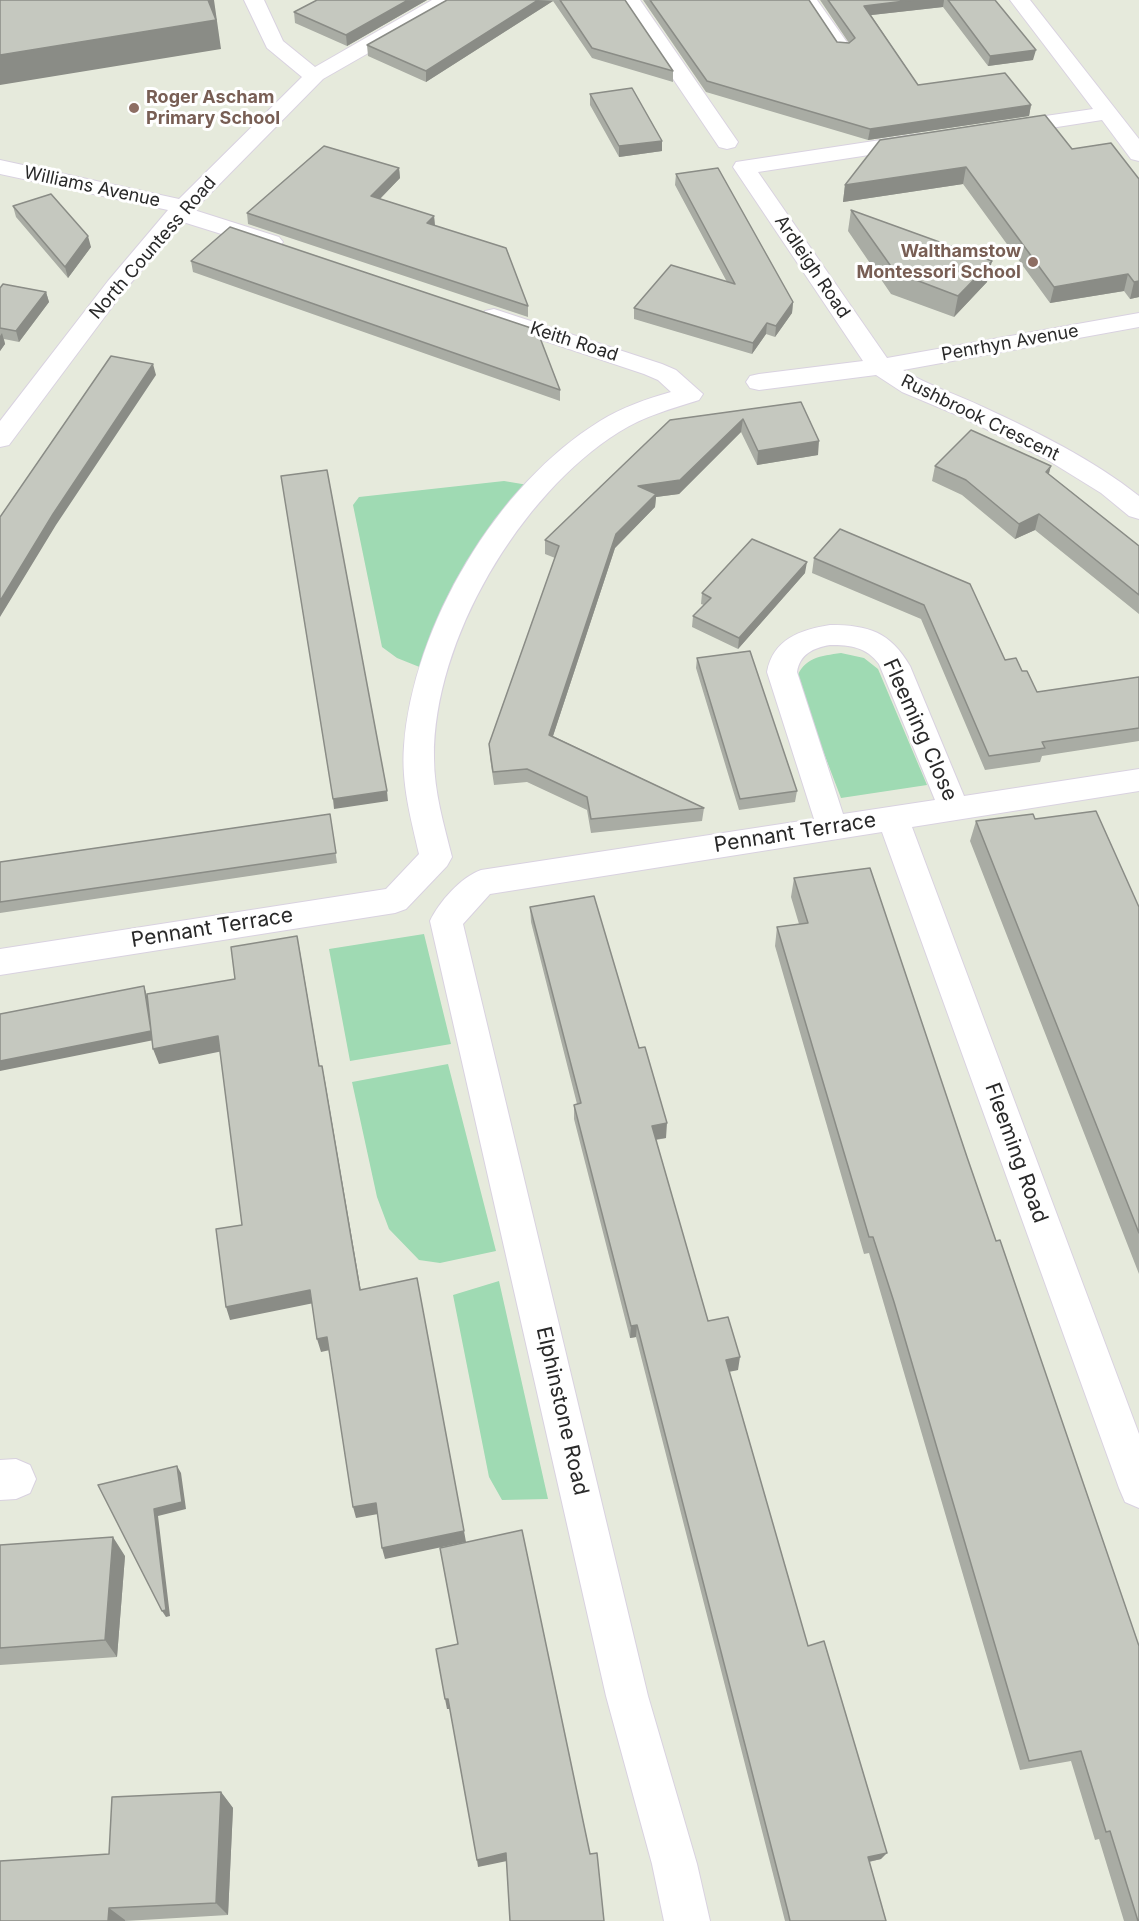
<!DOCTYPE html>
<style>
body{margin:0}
canvas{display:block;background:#e6eadc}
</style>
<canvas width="1139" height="1921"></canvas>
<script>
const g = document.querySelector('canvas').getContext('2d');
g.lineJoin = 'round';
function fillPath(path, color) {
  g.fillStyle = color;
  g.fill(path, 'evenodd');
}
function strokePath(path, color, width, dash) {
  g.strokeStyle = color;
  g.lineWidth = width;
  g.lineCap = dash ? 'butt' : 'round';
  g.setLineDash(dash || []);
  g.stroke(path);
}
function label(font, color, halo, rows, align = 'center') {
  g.font = font + ' Inter,sans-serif';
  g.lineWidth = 6;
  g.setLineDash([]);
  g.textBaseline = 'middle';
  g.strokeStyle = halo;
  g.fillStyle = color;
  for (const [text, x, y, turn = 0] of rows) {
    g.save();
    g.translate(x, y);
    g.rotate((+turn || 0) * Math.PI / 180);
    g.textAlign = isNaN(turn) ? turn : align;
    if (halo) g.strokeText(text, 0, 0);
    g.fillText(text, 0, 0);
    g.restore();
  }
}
fillPath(new Path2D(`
 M504 481 540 487 523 505 432 672 397 658 382 647 353 505 359 497Z
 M841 653 864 658 878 669 927 785 841 798 796 680C803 657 821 656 841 653Z
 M424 934 451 1044 350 1061 329 949Z
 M448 1064 496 1251 440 1263 419 1260 389 1229 377 1197 352 1082Z
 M499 1281 548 1499 502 1500 489 1477 453 1295Z`), '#9fdab3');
const service = new Path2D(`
 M803 0H817L851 48 848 51H838Z`);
const minor = new Path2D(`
 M244 0H264L283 41 315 67 432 0H457L454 4 323 79 194 210 279 237 283 242 279 247 271 249 263 247 183 222 124 291 9 445 0 447V421L108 281 168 210 0 174V160L179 199 302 77 267 48Z
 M620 0H640L738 142 735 147 727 149 719 147Z
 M1010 0H1030L1139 139V161L1131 159 1102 120 1006 135 998 133 995 128 998 123 1093 109Z
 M920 134 928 136 931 141 928 146 758 172 887 358 1139 313V327L903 370C929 386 956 394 983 407 1037 432 1092 459 1139 496V519L1129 516 1101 493 1046 459 964 418 902 392 876 375 759 390 750 388 746 382 750 376 759 374 863 361 733 167 736 162Z
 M494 309 662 364 676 370 703 394 699 400C671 409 644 416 619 432 520 494 433 640 434 758 434 792 444 825 452 857L447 866 406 909 395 913 0 975V949L386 889 419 854C411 819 401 783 404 746 413 626 497 484 600 421 623 407 646 399 671 392L658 380 644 374 485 321 482 316 485 311Z
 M830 625C869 625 890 632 910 666L964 796 1139 769V791L912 827 1139 1434V1508L1125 1502 1119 1488 882 832 490 894 463 924 648 1696 697 1864 710 1921H664L652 1864 606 1696 430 921C439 902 461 877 481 870L814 819 767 672C773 639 800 630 830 625ZM830 645C851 645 866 647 879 664L935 800 843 814 797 672C800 654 813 648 830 645Z
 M16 1459 30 1465 36 1479 30 1493 16 1499 0 1500V1460Z`);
strokePath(service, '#d9d2e0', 2);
strokePath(minor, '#d9d2e0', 2);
fillPath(service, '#fff');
fillPath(minor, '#fff');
fillPath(new Path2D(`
 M317 0H427L347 46 295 23 294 12Z
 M447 0H625L673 71V82L592 58 553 1 426 82 368 56 367 45Z
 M643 0H809L837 42 849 43 820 0H995L1033 60 988 66 943 7 871 15 918 85 1031 105 1029 116 868 140 706 92Z
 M590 94 662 151 619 157 590 105Z
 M1072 149 1139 179V297L1130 299 1124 291 1050 303 963 184 843 202 845 185Z
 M399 168 400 178 380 199 434 216 435 226 528 306V317L248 224 247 213Z
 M676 174 793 302 792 313 775 337 766 334 752 354 634 319V308L727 282 675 185Z
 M13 206 91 247 68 278 16 217Z
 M851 210 987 282 954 317 891 294 848 231Z
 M191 261 560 390V401L193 272Z
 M0 288 46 292 49 302 19 342 4 339 5 344 0 351Z
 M801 402 818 455 757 465 741 432 679 494 656 497 655 507 615 548 553 736 704 808 702 821 591 833 587 810 527 782 494 785 490 758 489 744 555 558 545 554V540L670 420Z
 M935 466 1049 474 1139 546V614L1035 530 1015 539 962 495 932 481Z
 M840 529 1005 660 1022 671 1037 692 1139 677V741L1042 756 1040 762 985 770 921 619 812 573 814 558Z
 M805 573 738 649 692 627 693 616 704 605 701 604 702 593Z
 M697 658 797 791 795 802 739 810 696 668Z
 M330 814 337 863 0 913V862Z
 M1035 819 1139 907V1274L970 841 976 821Z
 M870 868 1139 1921H1124L1099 1839 1095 1840 1071 1761 1020 1770 888 1318 869 1253 864 1254 775 946 777 927 799 924 791 897 794 878Z
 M530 907 639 1048 666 1138 656 1140 708 1321 738 1370 729 1371 808 1646 881 1859 869 1862 886 1921H785L649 1388 636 1337 630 1338 574 1119V1105L577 1104 531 922Z
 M0 1545 125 1556 117 1657 0 1665Z
 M221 1792 233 1808 228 1915 125 1921H0L109 1854Z`), '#a9aca4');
fillPath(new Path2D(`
 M207 0H214L221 49 0 85V55Z
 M408 0H427L347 46 346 35Z
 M538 0 553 1 426 82V71Z
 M913 0H944L943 7 863 16 864 6Z
 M1036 50 1033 60 988 66 990 56Z
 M1031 105 1029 116 868 140 870 129Z
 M662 141V151L619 157V146Z
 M966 167 963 184 843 202 845 185Z
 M399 168 400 178 372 207 371 196Z
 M434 216 435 227 427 223Z
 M88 236 91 247 68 278 65 267Z
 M992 261 987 282 954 317 958 296Z
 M1128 274 1124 291 1050 303 1054 287Z
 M1139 281V297L1130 299 1134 282Z
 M46 292 49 302 19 342 16 331Z
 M793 302 792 313 775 337 776 326Z
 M767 323 766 334 752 354 753 343Z
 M2 333 5 344 0 351V336Z
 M153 364 156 375 56 525 0 617V601L53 514Z
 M743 419 741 432 679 494 656 497 655 507 615 548 549 748V735L616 534 638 486Z
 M819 441 818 455 757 465 758 451Z
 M1051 466 1047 481 1046 472Z
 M1039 514 1035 530 1015 539 1019 524Z
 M807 562 805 573 738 649 739 638Z
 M387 791 388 801 334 809 333 799Z
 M297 936 300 952 322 1082 319 1066Z
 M144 986 147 996 154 1040 0 1071V1061Z
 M218 1036 223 1051 159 1064 153 1049Z
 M322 1066 325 1081 363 1303 360 1290Z
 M667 1123 666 1138 651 1140 652 1126Z
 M310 1290 314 1303 230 1320 226 1307Z
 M637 1325 636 1337 630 1338 631 1326Z
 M327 1337 330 1350 321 1352 317 1339Z
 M740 1357 738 1370 724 1373 726 1360Z
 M177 1466 181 1473 186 1509 158 1516 170 1616 166 1617 162 1611 154 1509Z
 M376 1503 378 1514 356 1518 353 1507Z
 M464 1531 466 1542 385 1559 382 1548Z
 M113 1537 125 1556 117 1657 105 1640Z
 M445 1699H448L451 1709H447Z
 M221 1792 233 1808 228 1915 216 1903Z
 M506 1853 507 1861 478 1867 477 1860Z
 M887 1853 881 1859 863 1863 868 1857Z
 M109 1908 125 1920V1921H108Z`), '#8a8c86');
const building = new Path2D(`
 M0 0H208L216 20 0 55Z
 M317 0H408L346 35 294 12Z
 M447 0H538L426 71 367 45Z
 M560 0H625L673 71 592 48Z
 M650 0H809L837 42 849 43 855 38 828 0H913L864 6 918 85 1005 73 1031 105 870 129 707 81Z
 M948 0H995L1036 50 990 56Z
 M632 88 662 141 619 146 590 94Z
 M1045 115 1072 149 1111 143 1139 179V281L1134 282 1128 274 1054 287 966 167 845 185 880 140Z
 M324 146 399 168 371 196 434 216 427 223 506 248 528 306 247 213Z
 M718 168 793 302 776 326 767 323 753 343 634 308 671 265 735 284 676 174Z
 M51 194 88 236 65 267 13 206Z
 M851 210 992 261 958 296 895 272Z
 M230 227 537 330 560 390 191 261Z
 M3 284 46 292 16 331 0 328V288Z
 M111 356 153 364 53 514 0 601V517Z
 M801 402 819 441 758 451 743 419 680 480 638 486 656 494 616 534 549 735 704 808 591 819 587 797 527 769 493 772 489 744 559 546 545 540 670 420Z
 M971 430 1051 466 1046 472 1139 546V595L1039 514 1019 524 966 480 935 466Z
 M327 470 387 791 333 799 281 476Z
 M840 529 970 584 1005 660 1016 658 1022 671H1027L1037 692 1139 677V728L1042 742 1045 748 989 756 924 605 814 558Z
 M752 539 807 562 739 638 693 616 711 598 702 593Z
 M750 651 797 791 740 799 697 658Z
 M1096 811 1139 907V1233L976 821 1033 814 1035 819Z
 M330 814 336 853 0 902V862Z
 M870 868 967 1157 996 1241 1000 1240 1139 1646V1921H1138L1110 1831 1106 1832 1081 1751 1029 1761 894 1302 873 1237H869L777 927 808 923 794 878Z
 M594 896 639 1048 645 1047 667 1123 652 1126 708 1321 728 1317 740 1357 726 1360 808 1646 824 1641 887 1853 868 1857 886 1921H790L788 1912 650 1376 637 1325 631 1326 574 1105 581 1103 530 907Z
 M297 936 319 1066H322L360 1290 417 1278 464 1531 382 1548 376 1503 353 1507 327 1337 317 1339 310 1290 226 1307 216 1229 242 1225 218 1036 153 1049 147 994 235 979 231 947Z
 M144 986 151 1031 0 1061V1014Z
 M177 1466 182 1502 154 1509 166 1610 162 1611 98 1485Z
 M522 1530 590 1854 597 1853 604 1921H510L506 1853 477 1860 448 1699H445L436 1649 458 1644 440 1548Z
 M113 1537 105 1640 0 1648V1545Z
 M221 1792 216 1903 109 1908 108 1921H0V1861L109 1854 112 1797Z`);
fillPath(building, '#c5c8bf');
strokePath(building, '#8a8c86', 1.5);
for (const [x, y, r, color] of [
 [134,108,6,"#8d6e63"],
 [1033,262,6,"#8d6e63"]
]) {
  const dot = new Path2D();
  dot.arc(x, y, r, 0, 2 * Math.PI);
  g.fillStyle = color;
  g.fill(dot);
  strokePath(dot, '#fff', 2);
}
label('bold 18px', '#785e54', '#fff', [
 ["Roger Ascham",146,98],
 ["Primary School",146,119],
 ["Walthamstow",1021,252,"right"],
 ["Montessori School",1021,273,"right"]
], 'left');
label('18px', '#292929', '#fff', [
 ["Williams Avenue",92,187,12],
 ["North Countess Road",153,248,-49],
 ["Ardleigh Road",812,267,56],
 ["Keith Road",574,342,18],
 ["Penrhyn Avenue",1010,343,-10],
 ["Rushbrook Crescent",980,418,26]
]);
label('21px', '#292929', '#fff', [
 ["Fleeming Close",920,730,66],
 ["Pennant Terrace",795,833,-9],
 ["Pennant Terrace",212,928,-9],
 ["Fleeming Road",1016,1153,70],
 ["Elphinstone Road",562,1411,77]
]);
</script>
